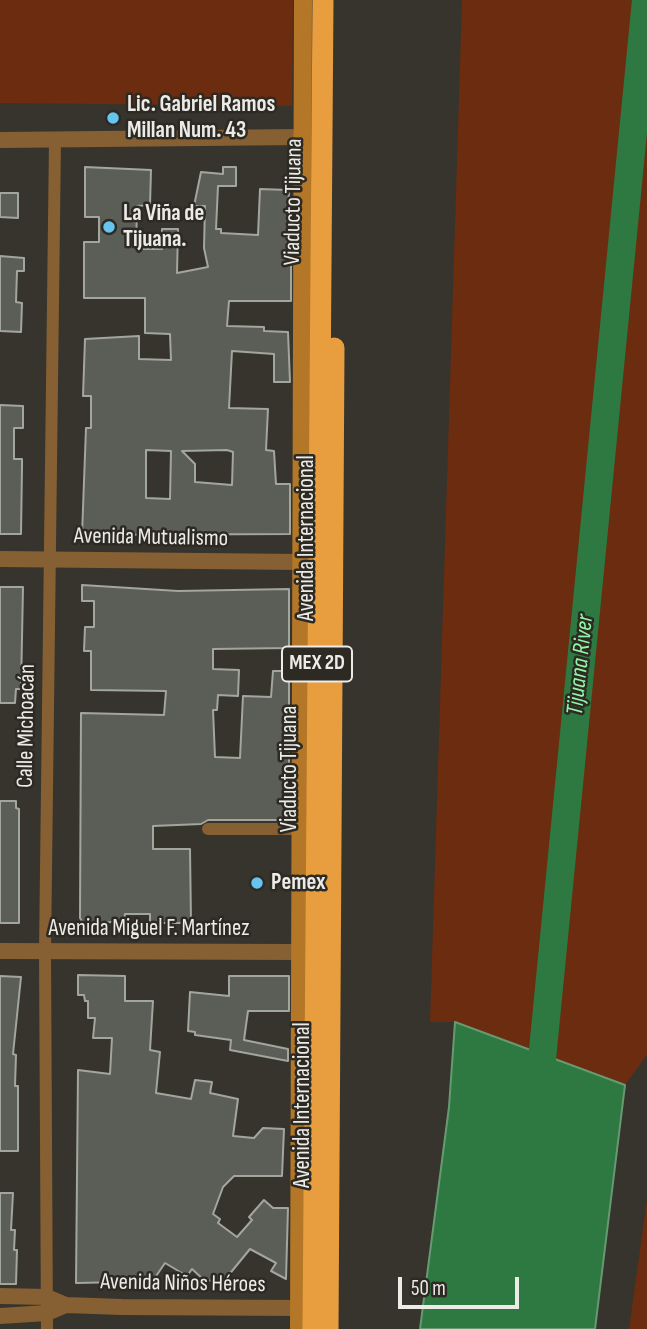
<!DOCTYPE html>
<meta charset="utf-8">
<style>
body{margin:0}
#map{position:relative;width:647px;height:1329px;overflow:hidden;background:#36342d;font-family:"Sofia Sans Condensed",sans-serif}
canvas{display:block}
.scale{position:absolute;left:398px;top:1277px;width:121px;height:32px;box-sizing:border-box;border:4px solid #edebe7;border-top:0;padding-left:9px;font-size:21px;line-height:24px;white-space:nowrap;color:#edebe7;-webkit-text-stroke:5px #2c2a23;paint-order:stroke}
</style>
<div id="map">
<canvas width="647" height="1329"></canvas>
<div class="scale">50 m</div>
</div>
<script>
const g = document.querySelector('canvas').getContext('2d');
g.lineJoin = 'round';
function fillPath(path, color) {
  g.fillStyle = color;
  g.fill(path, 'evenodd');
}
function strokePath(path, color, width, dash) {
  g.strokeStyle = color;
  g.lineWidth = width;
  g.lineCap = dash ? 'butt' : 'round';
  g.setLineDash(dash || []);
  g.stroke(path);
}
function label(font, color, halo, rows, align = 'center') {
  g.font = font + ' "Sofia Sans Condensed",sans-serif';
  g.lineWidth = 5;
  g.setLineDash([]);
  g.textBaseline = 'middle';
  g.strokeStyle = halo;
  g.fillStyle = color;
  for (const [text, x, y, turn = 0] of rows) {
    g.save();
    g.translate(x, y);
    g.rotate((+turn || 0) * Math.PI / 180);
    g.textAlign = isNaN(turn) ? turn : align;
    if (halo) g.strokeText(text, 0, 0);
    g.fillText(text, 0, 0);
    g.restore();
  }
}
fillPath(new Path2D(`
 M0 0H293L292 106 0 103Z
 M462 0H647V1055L625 1085 456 1022H430Z
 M647 1201V1329H629L646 1206Z`), '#6b2c0f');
const water = new Path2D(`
 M455 1022 625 1085 595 1329H420L449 1107Z`);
fillPath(water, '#2e7841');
strokePath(water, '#679a73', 2);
strokePath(new Path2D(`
 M539 1090 646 0`), '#2e7841', 28);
const building = new Path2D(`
 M85 167 151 170 150 205 137 206 136 249H162V229H178L177 273 208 267 204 248 205 206H194L201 172 223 174V167H236V186H218L216 229H221V233L258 235 260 189 289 190 287 258H291V301H229L227 326 264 327V331L288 332 290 382H274V354L232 351 229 408 268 409 266 450 274 451 276 484H290V534L82 535 86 428H91V396H83L85 339 139 336V359L171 360 170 334 145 333V298H84V242H99V217H85ZM146 450 171 451 170 499 146 498ZM227 450 233 452 232 485 195 482V464L182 451Z
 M0 193H18V218L0 217Z
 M0 256 24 258V271H17L16 302 22 303 21 332 0 331Z
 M0 405 23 406V428H14V459H22V467L21 534H0Z
 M82 585 178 591 289 589V648L213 649V669L239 670 238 696 218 695 217 710H213L215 757 240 758 243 696 271 697 273 671H289V820H208L201 824 153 826V849H190L191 923H150V914H125L124 921 99 923H83L80 918 81 713 164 715 166 691 91 690V651H84L85 627H94V601H82Z
 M0 587H23L21 689H16L15 703H0Z
 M0 801H16V808L19 809V923H0Z
 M78 975 125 976V1001H153L150 1050 160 1052 156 1093 191 1099 195 1080 212 1082 210 1093 238 1099 233 1136 254 1138 263 1128 284 1129 282 1176H234L223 1187 213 1214 220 1219 218 1223 237 1237 252 1220 249 1217 264 1200 273 1208H288L286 1279 271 1271 276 1263 250 1249 223 1282 204 1280 192 1269 187 1276 165 1263 152 1282 141 1276 139 1281 124 1276 123 1282 76 1283 78 1070 110 1074 112 1038H93L95 1018H88V1001H85L84 995H78Z
 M0 976 21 977 13 1054 16 1055 15 1086H18V1151H0Z
 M229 976H289V1011H248L244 1040 288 1049V1061L230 1050 231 1040 195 1035V1032L188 1031 190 992 229 996Z
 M0 1193H13L11 1230H15L14 1250H17L16 1284H0Z`);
fillPath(building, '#5b5e56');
strokePath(building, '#a3a69d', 2);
strokePath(new Path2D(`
 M208 829H299
 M47 1329 45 951 55 140`), '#866033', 12);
strokePath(new Path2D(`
 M0 140 302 137
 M0 559 302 562
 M0 951 298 952
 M0 1296 47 1297 66 1305 122 1307 300 1308
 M0 1316 47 1313 66 1305`), '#866033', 16);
strokePath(new Path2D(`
 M299 1329 303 0`), '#b37727', 18);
strokePath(new Path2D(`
 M313 1329 323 0
 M328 1329 334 348`), '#e89e3f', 21);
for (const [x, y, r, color] of [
 [113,118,7,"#65c5ee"],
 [109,227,7,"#65c5ee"],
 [257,883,7,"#65c5ee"]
]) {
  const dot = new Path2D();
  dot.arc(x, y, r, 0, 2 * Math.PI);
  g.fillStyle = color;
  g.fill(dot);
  strokePath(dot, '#2c2a23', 2.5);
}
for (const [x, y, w] of [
 [317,664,70]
]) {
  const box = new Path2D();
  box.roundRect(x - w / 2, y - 17.5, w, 35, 5);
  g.fillStyle = '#2c2a23';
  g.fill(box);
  strokePath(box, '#edebe7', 2);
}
label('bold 21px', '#edebe7', null, [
 ["MEX 2D",317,664]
]);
label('bold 23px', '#edebe7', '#2c2a23', [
 ["Lic. Gabriel Ramos",127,105],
 ["Millan Num. 43",127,131],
 ["La Viña de",123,214],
 ["Tijuana.",123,240],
 ["Pemex",271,883]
], 'left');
label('23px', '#edebe7', '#2c2a23', [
 ["Viaducto Tijuana",294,202,-89],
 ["Avenida Mutualismo",151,538,1],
 ["Avenida Internacional",307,538,-90],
 ["Calle Michoacán",27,726,-89],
 ["Viaducto Tijuana",290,769,-90],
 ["Avenida Miguel F. Martínez",149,929],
 ["Avenida Internacional",303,1105,-90],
 ["Avenida Niños Héroes",183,1284,1]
]);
label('italic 24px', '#93f6a6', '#2c2a23', [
 ["Tijuana River",581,665,-84]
]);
</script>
